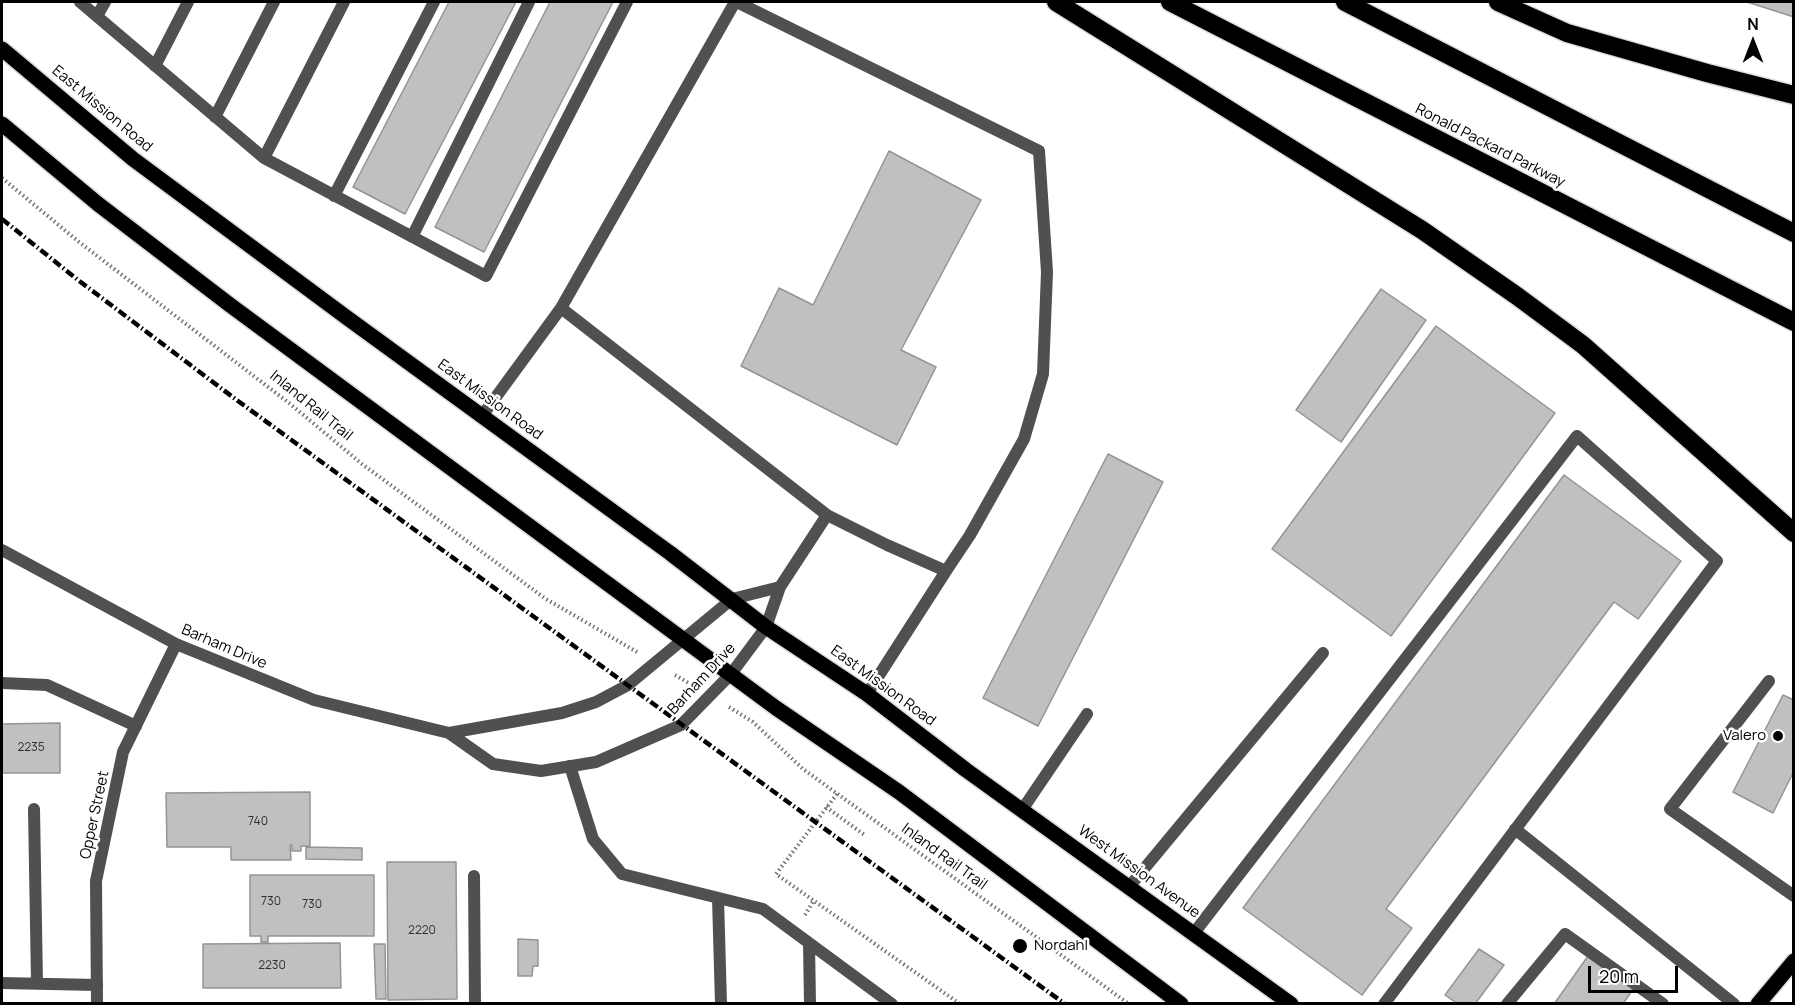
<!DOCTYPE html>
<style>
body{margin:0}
#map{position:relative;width:1795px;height:1005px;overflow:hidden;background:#fff;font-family:Manrope,sans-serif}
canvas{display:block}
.frame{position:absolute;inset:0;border:3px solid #000;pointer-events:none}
.north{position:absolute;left:1723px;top:12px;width:60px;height:60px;-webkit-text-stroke:4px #fff;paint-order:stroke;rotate:0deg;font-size:16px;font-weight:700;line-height:24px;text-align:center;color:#000}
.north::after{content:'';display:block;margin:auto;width:21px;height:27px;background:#000;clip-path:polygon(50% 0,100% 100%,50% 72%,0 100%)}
.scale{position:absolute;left:1588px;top:966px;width:90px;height:27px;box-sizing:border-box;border:3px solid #000;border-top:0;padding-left:8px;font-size:18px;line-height:21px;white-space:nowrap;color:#000;-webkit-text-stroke:4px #fff;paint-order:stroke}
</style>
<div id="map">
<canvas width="1795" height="1005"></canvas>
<div class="frame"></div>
<div class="north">N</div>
<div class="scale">20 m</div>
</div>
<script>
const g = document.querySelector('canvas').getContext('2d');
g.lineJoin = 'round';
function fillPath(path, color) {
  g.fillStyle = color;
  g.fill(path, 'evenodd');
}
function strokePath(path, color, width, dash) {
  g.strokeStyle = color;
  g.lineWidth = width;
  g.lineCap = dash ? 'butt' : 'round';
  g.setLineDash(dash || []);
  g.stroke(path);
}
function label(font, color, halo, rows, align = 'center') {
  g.font = font + ' Manrope,sans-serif';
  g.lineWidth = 5;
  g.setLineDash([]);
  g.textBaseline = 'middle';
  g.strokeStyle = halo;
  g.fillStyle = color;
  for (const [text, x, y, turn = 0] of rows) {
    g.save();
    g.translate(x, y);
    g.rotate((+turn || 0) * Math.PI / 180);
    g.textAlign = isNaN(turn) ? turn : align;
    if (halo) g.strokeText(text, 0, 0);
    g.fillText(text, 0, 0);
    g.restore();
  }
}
const building = new Path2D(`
 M449 2H516L405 214 353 187Z
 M550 2H613L484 252 435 227Z
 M1747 2H1794V17Z
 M889 151 981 200 901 350 936 367 897 445 741 366 779 288 813 305Z
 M1381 289 1426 320 1341 442 1296 410Z
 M1436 326 1555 413 1391 636 1272 549Z
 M1108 454 1163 482 1038 726 983 698Z
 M1564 475 1681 561 1638 619 1614 602 1386 909 1412 928 1362 995 1243 908Z
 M1783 695 1794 700V771L1773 813 1733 792Z
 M60 723V773H2V724Z
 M310 792V846H301V851H292V845H290L291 860H231V847H167L166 793Z
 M306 847 362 848V860L306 859Z
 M387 862H456L457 999 388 1000Z
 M250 875H374V936H268V942H261V936H250Z
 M518 939 538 940V966H533L532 976H518Z
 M340 943 341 988H203V944Z
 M374 944H385L386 999H376Z
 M1479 949 1504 965 1475 1004H1458L1445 995Z
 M1588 956 1633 989 1623 1004H1554Z`);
fillPath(building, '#c0c0c0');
strokePath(building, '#949494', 1.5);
const primary = new Path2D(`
 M2 49 133 159 346 317 670 553 766 627 867 694 966 770 1291 1004
 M2 124 98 204 230 305 776 708 899 792 1181 1004
 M1758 1004 1794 961`);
const motorway = new Path2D(`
 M1056 2 1422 230 1517 296 1583 345 1794 533
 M1170 2 1794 322
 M1345 2 1794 233
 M1498 2 1567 33 1707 73 1794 95`);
strokePath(primary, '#dbdbdb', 18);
strokePath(motorway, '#dbdbdb', 21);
strokePath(new Path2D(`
 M2 178 79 242 289 403 362 464 546 599 637 652
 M675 675 692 685
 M729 707 753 722 803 769 1129 1004
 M837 794 776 874 960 1004
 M826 807 866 836
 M805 915 814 900`), '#727272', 4, [1.5, 3]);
strokePath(new Path2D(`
 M80 2 264 158 486 276 627 2
 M735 2 561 308 827 515 887 545 946 571 970 535 1024 439 1043 374 1047 272 1039 151 737 2
 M97 16 105 2
 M155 66 188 2
 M215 117 274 2
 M264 158 344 2
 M334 196 434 2
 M412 237 529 2
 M482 416 561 308
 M732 599 780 587
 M766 627 780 587 827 515
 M1769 681 1670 809 1794 896
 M2 683 47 685 136 726
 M867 694 946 571
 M570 766 593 839 622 874 763 909 892 1004
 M34 809 37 983
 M1022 810 1087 714
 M1515 829 1734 1004
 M474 876 475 1004
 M1129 887 1323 653
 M718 898 721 1004
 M1194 933 1577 436 1717 561 1384 1004
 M809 943 810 1004
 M2 983 97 985
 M1507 1004 1565 934 1663 1004`), '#505050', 12);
strokePath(new Path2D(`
 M2 550 176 644 314 700 449 733 493 764 541 771 596 762 681 725 731 674 766 627
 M449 733 562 713 596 702 628 685 732 599
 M97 1004 96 881 123 752 176 644`), '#505050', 12);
strokePath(primary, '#000', 15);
strokePath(motorway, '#000', 18);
strokePath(new Path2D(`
 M2 219 78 280 238 401 1065 1004`), '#000', 4.5, [9, 3, 1.5, 3]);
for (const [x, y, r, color] of [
 [1778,736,6,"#000"],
 [1020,946,8,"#000"]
]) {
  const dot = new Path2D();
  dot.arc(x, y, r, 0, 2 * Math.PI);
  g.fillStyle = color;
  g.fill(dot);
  strokePath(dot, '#fff', 2);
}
label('12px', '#303030', null, [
 ["2235",31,748],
 ["740",258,822],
 ["730",271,902],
 ["730",312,905],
 ["2220",422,931],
 ["2230",272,966]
]);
label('15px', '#000', '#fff', [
 ["East Mission Road",102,109,40],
 ["Ronald Packard Parkway",1490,146,27],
 ["East Mission Road",490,400,36],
 ["Inland Rail Trail",311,406,39],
 ["Barham Drive",224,647,23],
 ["Barham Drive",702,679,-47],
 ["East Mission Road",883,686,36],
 ["Opper Street",95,815,-78],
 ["Inland Rail Trail",944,857,36],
 ["West Mission Avenue",1139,872,36]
]);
label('15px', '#000', '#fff', [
 ["Valero",1766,736],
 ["Nordahl",1034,946,"left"]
], 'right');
</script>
